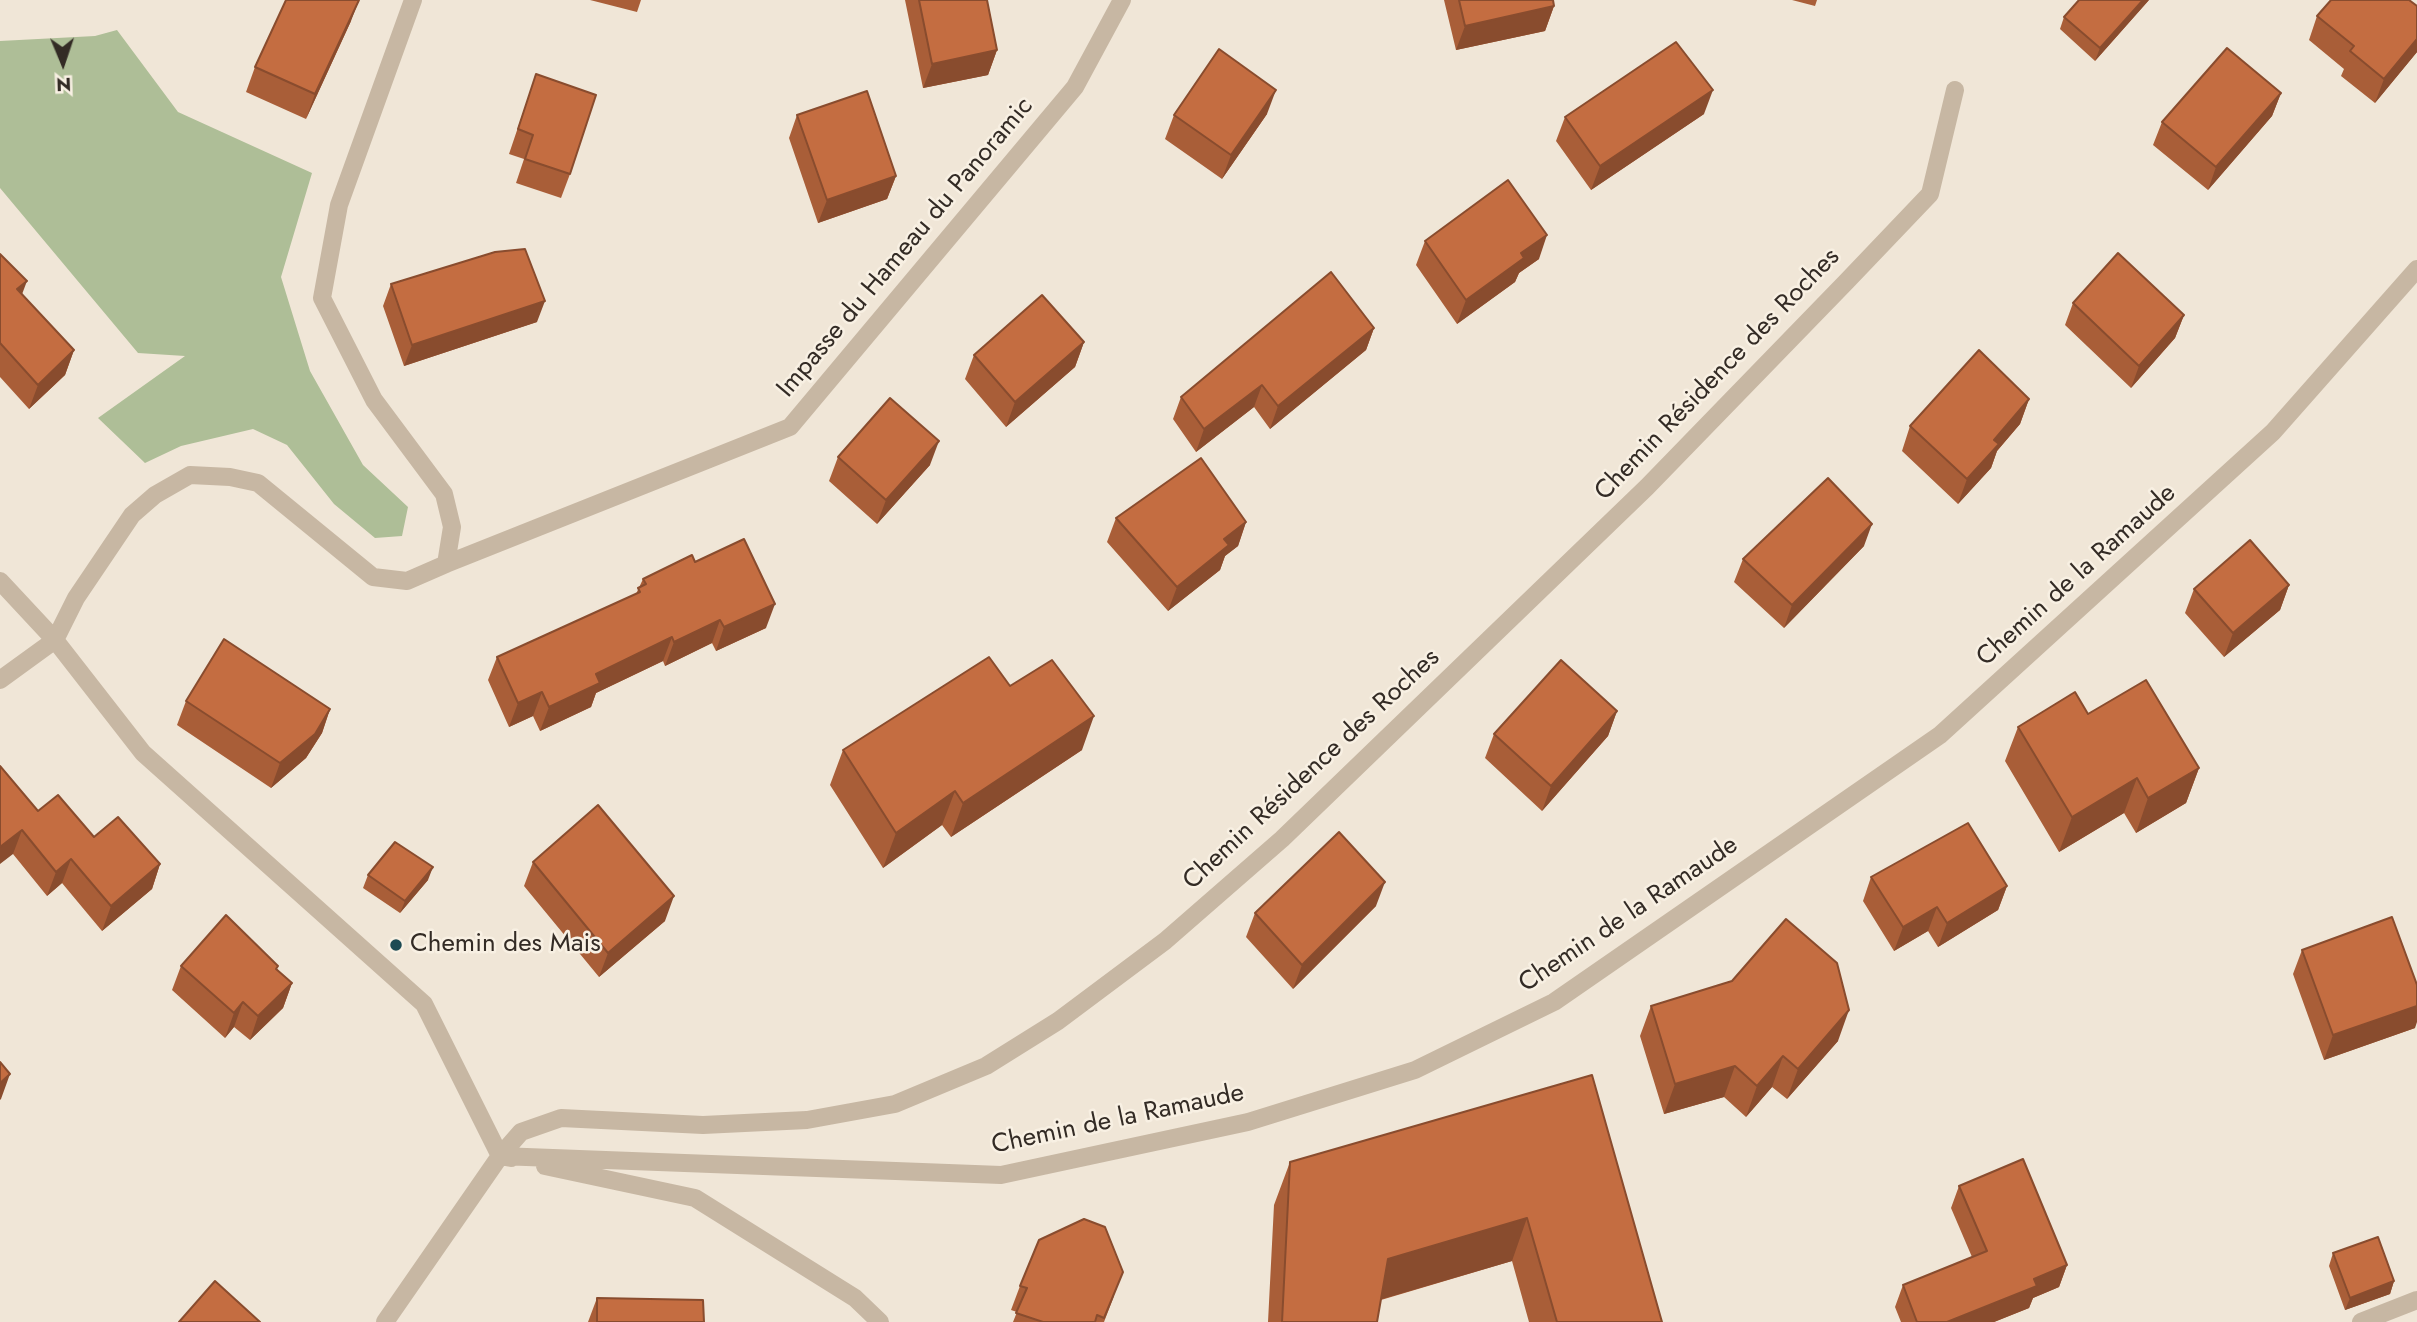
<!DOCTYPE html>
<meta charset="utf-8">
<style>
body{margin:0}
#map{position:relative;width:2417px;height:1322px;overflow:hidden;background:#f0e6d7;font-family:Jost,sans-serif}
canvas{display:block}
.north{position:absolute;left:28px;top:28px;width:70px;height:70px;-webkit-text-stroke:5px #f8f0e3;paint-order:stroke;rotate:178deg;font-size:19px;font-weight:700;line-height:28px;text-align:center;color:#332b25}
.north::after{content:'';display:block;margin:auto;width:24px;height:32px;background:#332b25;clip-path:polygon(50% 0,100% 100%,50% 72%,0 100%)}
</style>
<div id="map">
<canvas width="2417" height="1322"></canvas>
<div class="north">N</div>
</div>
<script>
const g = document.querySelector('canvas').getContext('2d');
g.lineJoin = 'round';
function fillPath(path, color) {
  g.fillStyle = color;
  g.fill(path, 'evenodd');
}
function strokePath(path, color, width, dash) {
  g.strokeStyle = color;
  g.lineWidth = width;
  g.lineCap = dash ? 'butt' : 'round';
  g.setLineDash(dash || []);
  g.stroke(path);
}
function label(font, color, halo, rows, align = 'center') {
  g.font = font + ' Jost,sans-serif';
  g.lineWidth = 5;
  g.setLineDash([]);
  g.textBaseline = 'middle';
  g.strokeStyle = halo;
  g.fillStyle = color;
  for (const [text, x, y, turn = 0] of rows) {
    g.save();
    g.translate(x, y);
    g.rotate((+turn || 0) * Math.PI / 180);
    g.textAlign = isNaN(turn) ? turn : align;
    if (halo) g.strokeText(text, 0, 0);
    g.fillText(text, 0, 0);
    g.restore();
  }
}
fillPath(new Path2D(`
 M117 30 178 112 312 173 281 277 310 371 363 465 408 507 402 536 375 538 334 504 287 445 253 429 181 446 145 463 98 418 185 356 138 353 0 188V41L95 36Z`), '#aebe97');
strokePath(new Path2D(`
 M413 0 339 205 322 298 374 400 444 494 452 527 446 564 407 581 373 577 258 483 230 477 190 475 155 495 132 515 76 598 55 640 143 753 424 1004 500 1156
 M446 564 790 427 1075 87 1122 0
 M0 581 55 640 0 680
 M500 1156 1001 1175 1248 1122 1415 1070 1554 1002 1940 735 2273 432 2417 269
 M500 1156 521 1132 561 1118 703 1125 807 1120 895 1104 986 1066 1058 1021 1165 941 1282 839 1647 487 1847 281 1930 194 1955 90
 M545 1166 695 1198 855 1298 880 1322
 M385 1322 500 1156 511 1158
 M2361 1322 2417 1300`), '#c7b7a3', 18);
fillPath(new Path2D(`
 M590 0H641L637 12Z
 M905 0H987L997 50 988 75 923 88Z
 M1444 0H1553L1554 6 1545 31 1456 50Z
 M1792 0H1817L1815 6Z
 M2149 0 2095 61 2060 29 2064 17Z
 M2417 6V52L2375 103 2341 76 2344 69 2309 40 2317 16Z
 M351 21 306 119 246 92 255 67Z
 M536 74 570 174 561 198 516 183 524 159 509 154Z
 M2281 93 2272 116 2208 190 2153 145 2162 122Z
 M1267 114 1222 179 1165 139 1174 115Z
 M1704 114 1591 190 1556 141 1565 117Z
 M797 115 896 176 887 199 818 223 789 138Z
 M1425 241 1539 259 1519 273 1515 282 1457 324 1416 265Z
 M0 254 22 294 74 350 65 375 29 409 0 377Z
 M391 284 537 322 404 366 383 306Z
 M2073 303 2184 315 2175 338 2131 388 2065 325Z
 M1374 328 1366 350 1270 429 1254 407 1196 452 1173 419 1181 397Z
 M1084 342 1075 367 1006 427 965 379 974 355Z
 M2029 399 2020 424 1997 451 1991 468 1958 504 1902 451 1910 426Z
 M838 457 930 465 877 524 829 481Z
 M1116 518 1246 522 1238 546 1225 556 1220 570 1168 611 1107 542Z
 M1864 546 1784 628 1734 582 1743 559Z
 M643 579 766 628 716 651 712 643 665 666 663 661 596 693 591 707 540 731 533 716 509 727 488 680 497 657 636 594Z
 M2289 585 2280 610 2224 657 2185 613 2194 589Z
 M1010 686 1082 750 951 837 942 825 883 868 830 785 843 750Z
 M186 701 330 709 322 733 306 758 271 788 177 725Z
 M1617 711 1608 736 1542 811 1485 758 1494 734Z
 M2088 714 2199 768 2186 803 2136 833 2124 813 2059 852 2005 761 2018 727Z
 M0 766 38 811 94 837 160 864 152 889 102 931 62 883 47 896 13 854Z
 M533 862 665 921 599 977 524 886Z
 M368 875 428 880 400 913 363 888Z
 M1871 877 2007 886 1998 910 1938 947 1928 931 1894 951 1863 901Z
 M1376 906 1293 989 1246 937 1255 913Z
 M2302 950 2415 1028 2324 1060 2293 974Z
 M181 966 277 969 292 983 283 1008 250 1040 234 1027 225 1038 172 990Z
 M1651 1006 1838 1041 1787 1099 1772 1087 1746 1117 1724 1097 1664 1114 1640 1036Z
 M1592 1075 1662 1322H1529L1512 1261 1381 1300 1377 1322H1268L1274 1205 1290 1162Z
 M1959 1186 2067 1265 2059 1287 2033 1298 2029 1308 1994 1322H1901L1895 1307 1903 1285 1972 1257 1951 1208Z
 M2333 1253 2394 1281 2390 1294 2345 1310 2329 1266Z
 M1020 1286 1114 1296 1104 1322H1013L1017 1312 1011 1310Z
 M597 1298 704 1322H588Z`), '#a95e38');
fillPath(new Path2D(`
 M359 0 351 21 306 119 315 94Z
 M2143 0H2149L2095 61 2100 48Z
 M1554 6 1545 31 1456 50 1465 26Z
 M2417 39V52L2375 103 2384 79Z
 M997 50 988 75 923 88 932 64Z
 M1276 90 1267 114 1222 179 1231 155Z
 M1713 90 1704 114 1591 190 1600 166Z
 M2281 93 2272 116 2208 190 2216 167Z
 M896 176 887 199 818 223 827 200Z
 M1547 235 1539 259 1519 273 1515 282 1457 324 1466 300 1521 253Z
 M27 281 18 305 17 289Z
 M545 301 537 322 404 366 412 345Z
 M2184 315 2175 338 2131 388 2139 366Z
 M1374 328 1366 350 1270 429 1278 406Z
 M1084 342 1075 367 1006 427 1015 402Z
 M74 350 65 375 29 409 38 385Z
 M1262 385 1254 407 1196 452 1204 429Z
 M2029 399 2020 424 1997 451 1991 468 1958 504 1967 479 1994 440Z
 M939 441 930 465 877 524 886 500Z
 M1246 522 1238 546 1225 556 1220 570 1168 611 1177 587 1224 539Z
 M1872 524 1864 546 1784 628 1792 605Z
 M2289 585 2280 610 2224 657 2233 633Z
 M775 604 766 628 716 651 724 627Z
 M720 620 712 643 665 666 674 642Z
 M672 637 663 661 596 693 591 707 540 731 549 707 596 674Z
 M542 692 533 716 509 727 518 703Z
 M330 709 322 733 306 758 271 788 280 763Z
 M1617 711 1608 736 1542 811 1551 786Z
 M1094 716 1082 750 951 837 963 803Z
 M2199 768 2186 803 2136 833 2148 798Z
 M2137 778 2124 813 2059 852 2072 817Z
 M955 791 942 825 883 868 896 833Z
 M22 830 13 854 0 864V847Z
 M71 859 62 883 47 896 56 872Z
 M160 864 152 889 102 931 111 906Z
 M433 867 428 880 400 913 405 901Z
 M1385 882 1376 906 1293 989 1302 965Z
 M2007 886 1998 910 1938 947 1947 923Z
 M674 896 665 921 599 977 608 953Z
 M1937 907 1928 931 1894 951 1903 927Z
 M292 983 283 1008 250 1040 258 1016Z
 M243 1002 234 1027 225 1038 234 1013Z
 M2417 1006V1022L2415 1028 2324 1060 2333 1035Z
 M1849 1010 1838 1041 1787 1099 1798 1069Z
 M1783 1056 1772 1087 1746 1117 1757 1086Z
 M1735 1066 1724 1097 1664 1114 1675 1084Z
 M10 1074 1 1099 0 1100V1083Z
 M1527 1218 1512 1261 1372 1302 1388 1259Z
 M2067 1265 2059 1287 2033 1298 2029 1308 1994 1322H1947L2034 1279Z
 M2394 1281 2390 1294 2345 1310 2350 1298Z`), '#894c2e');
const building = new Path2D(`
 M286 0H359L315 94 255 67Z
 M919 0H987L997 50 932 64Z
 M1459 0H1553L1554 6 1465 26Z
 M2079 0H2143L2100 48 2064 17Z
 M2331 0H2409L2417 6V39L2384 79 2350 51 2354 46 2317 16Z
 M1676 42 1713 90 1600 166 1565 117Z
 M2227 48 2281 93 2216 167 2162 122Z
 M1219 49 1276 90 1231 155 1174 115Z
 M536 74 596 95 570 174 525 159 533 135 518 129Z
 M867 91 896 176 827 200 797 115Z
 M1508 180 1547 235 1521 253 1524 258 1466 300 1425 241Z
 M525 249 545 301 412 345 391 284 495 252Z
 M2118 253 2184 315 2139 366 2073 303Z
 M0 254 27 281 17 289 74 350 38 385 0 343Z
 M1331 272 1374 328 1278 406 1262 385 1204 429 1181 397Z
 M1042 295 1084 342 1015 402 974 355Z
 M1979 350 2029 399 1994 440 1999 444 1967 479 1910 426Z
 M890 398 939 441 886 500 838 457Z
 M1201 458 1246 522 1224 539 1229 545 1177 587 1116 518Z
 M1828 478 1872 524 1792 605 1743 559Z
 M744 539 775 604 724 627 720 620 674 642 672 637 596 674 600 683 549 707 542 692 518 703 497 657 640 592 638 588 646 584 643 579 692 555 695 562Z
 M2250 540 2289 585 2233 633 2194 589Z
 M224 639 330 709 315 734 280 763 186 701Z
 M989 657 1010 686 1052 660 1094 716 963 803 955 791 896 833 843 750Z
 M1561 660 1617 711 1551 786 1494 734Z
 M2146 680 2199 768 2148 798 2137 778 2072 817 2018 727 2075 692 2088 714Z
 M0 766 38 811 58 795 94 837 118 817 160 864 111 906 71 859 56 872 22 830 0 847Z
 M598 805 674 896 608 953 533 862Z
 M1968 823 2007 886 1947 923 1937 907 1903 927 1871 877Z
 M1339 832 1385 882 1302 965 1255 913Z
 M395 842 433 867 405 901 368 875Z
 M226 915 278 966 276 969 292 983 258 1016 243 1002 234 1013 181 966Z
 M2392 917 2417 985V1006L2333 1035 2302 950Z
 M1786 919 1837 963 1849 1010 1798 1069 1783 1056 1757 1086 1735 1066 1675 1084 1651 1006 1732 981Z
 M0 1062 10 1074 0 1083Z
 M1592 1075 1662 1322H1557L1527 1218 1388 1259 1377 1322H1282L1290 1162Z
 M2023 1159 2067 1265 2034 1279 2037 1286 1947 1322H1917L1903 1285 1987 1251 1959 1186Z
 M1084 1219 1105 1227 1123 1272 1104 1318 1097 1315 1095 1322H1043L1016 1313 1027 1288 1020 1286 1039 1240Z
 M2378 1237 2394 1281 2350 1298 2333 1253Z
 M215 1281 260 1322H179Z
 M597 1298 703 1300 704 1322H597Z`);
fillPath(building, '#c46d41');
strokePath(building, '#894c2e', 2);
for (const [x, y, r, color] of [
 [396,945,7,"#1c4a53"]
]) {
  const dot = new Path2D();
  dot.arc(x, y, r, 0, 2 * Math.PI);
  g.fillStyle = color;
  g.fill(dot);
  strokePath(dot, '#f8f0e3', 2.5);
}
label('26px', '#332b25', '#f8f0e3', [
 ["Impasse du Hameau du Panoramic",906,248,-50],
 ["Chemin Résidence des Roches",1718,375,-46],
 ["Chemin de la Ramaude",2077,576,-42],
 ["Chemin Résidence des Roches",1312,770,-43],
 ["Chemin de la Ramaude",1629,915,-34],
 ["Chemin de la Ramaude",1118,1120,-12]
]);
label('26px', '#332b25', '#f8f0e3', [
 ["Chemin des Mais",410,945]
], 'left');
</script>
